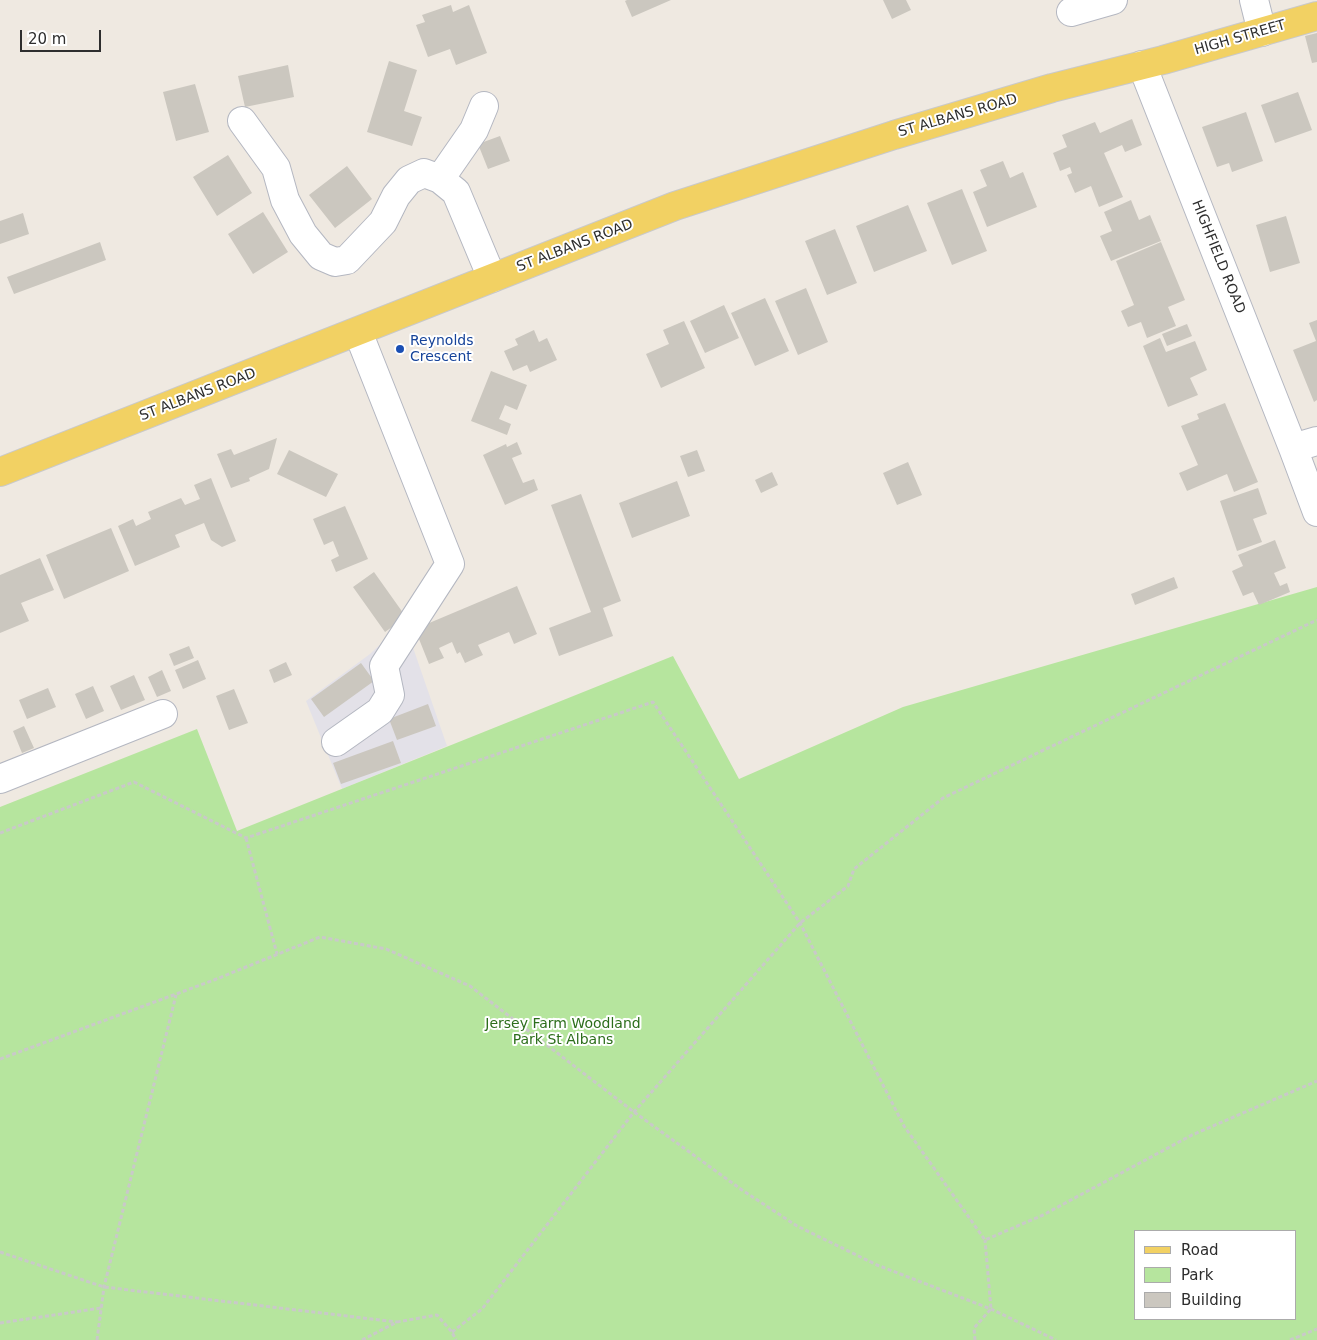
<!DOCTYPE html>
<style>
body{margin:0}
#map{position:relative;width:1317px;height:1340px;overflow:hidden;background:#efe9e1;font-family:"DejaVu Sans",sans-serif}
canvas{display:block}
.legend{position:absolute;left:1134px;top:1230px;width:162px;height:90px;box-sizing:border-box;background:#fff;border:1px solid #ababab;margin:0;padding:6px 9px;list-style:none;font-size:15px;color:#2e2e2e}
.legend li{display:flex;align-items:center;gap:10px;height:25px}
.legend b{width:25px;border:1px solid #ababab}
.scale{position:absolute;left:20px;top:30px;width:81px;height:22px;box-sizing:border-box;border:2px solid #2e2e2e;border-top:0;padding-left:6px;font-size:15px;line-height:18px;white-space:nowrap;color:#2e2e2e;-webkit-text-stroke:4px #fff;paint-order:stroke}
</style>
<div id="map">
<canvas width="1317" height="1340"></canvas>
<ul class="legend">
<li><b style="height:6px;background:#f2d163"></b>Road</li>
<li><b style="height:14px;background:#b6e59e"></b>Park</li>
<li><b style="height:14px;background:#cbc7bf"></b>Building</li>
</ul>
<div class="scale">20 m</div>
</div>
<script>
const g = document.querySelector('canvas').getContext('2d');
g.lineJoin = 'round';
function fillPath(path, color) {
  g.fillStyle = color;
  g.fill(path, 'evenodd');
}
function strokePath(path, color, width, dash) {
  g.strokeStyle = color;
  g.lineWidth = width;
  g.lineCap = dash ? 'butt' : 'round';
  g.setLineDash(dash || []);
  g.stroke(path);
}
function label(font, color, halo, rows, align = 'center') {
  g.font = font + ' "DejaVu Sans",sans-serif';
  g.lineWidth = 4;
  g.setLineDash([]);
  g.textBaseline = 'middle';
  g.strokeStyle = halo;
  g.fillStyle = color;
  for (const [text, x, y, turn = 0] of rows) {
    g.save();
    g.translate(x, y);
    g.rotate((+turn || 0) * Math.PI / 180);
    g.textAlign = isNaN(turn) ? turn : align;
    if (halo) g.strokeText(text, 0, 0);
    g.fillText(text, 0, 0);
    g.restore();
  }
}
fillPath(new Path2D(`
 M410 616 409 636 447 746 342 789 306 701 370 654Z`), '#e3e1e8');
fillPath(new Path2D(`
 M1317 587V1340H0V807L197 729 237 831 673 656 739 779 903 707ZM1136 1231H1296V1319H1136Z`), '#b6e59e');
fillPath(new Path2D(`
 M627 0H671L632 17 625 1Z
 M883 0H906L911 10 892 19Z
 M451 5 453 12 469 5 487 53 456 65 450 49 428 57 416 25 425 22 422 15Z
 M1317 33V62L1312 63 1305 36Z
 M389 61 417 70 404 111 422 117 412 146 367 132Z
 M288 65 294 97 245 107 238 76Z
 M195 84 209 132 176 141 163 92Z
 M1298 92 1312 130 1275 143 1261 105Z
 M1246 112 1263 161 1232 172 1229 163 1217 167 1202 127Z
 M1132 119 1142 145 1125 152 1122 145 1104 153 1123 197 1099 207 1091 186 1075 193 1067 175 1072 173 1070 167 1060 171 1053 153 1067 147 1062 135 1095 122 1100 133Z
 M500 136 510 161 488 169 478 144Z
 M228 155 252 193 217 216 193 177Z
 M1003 161 1010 178 1023 172 1037 207 987 227 973 192 987 186 980 170Z
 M347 166 372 199 335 228 309 195Z
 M962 189 987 251 952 265 927 203Z
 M1131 200 1139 220 1150 215 1161 241 1111 261 1100 236 1112 231 1104 212Z
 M908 205 927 251 874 272 856 226Z
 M263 212 288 252 253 274 228 234Z
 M23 213 29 234 0 244V221Z
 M1286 216 1300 263 1270 272 1256 225Z
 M835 229 857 283 827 295 805 241Z
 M100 242 106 260 14 294 7 277Z
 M1161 242 1185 300 1168 307 1176 326 1147 338 1141 322 1128 327 1121 311 1134 305 1116 261Z
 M806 288 828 342 798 355 775 301Z
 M765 298 789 351 755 366 731 313Z
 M724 305 739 338 705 353 690 321Z
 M1317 320V400L1314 402 1293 350 1316 341 1309 323Z
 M684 321 705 368 661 388 646 354 669 344 663 330Z
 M1187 324 1192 336 1167 346 1162 334Z
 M534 330 539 342 547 338 557 360 530 372 527 365 513 371 504 351 518 345 515 339Z
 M1160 338 1166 352 1195 341 1207 370 1190 378 1198 395 1168 407 1143 346Z
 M491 371 527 385 517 410 505 405 499 419 511 424 507 435 471 421Z
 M1225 403 1258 482 1234 492 1227 474 1187 491 1179 473 1198 465 1181 426 1199 419 1197 414Z
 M277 438 269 469 249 478 250 481 231 488 217 454 231 449 234 455Z
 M517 442 522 454 512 458 523 483 534 479 538 490 505 505 483 455 506 444 507 447Z
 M289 450 338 474 326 497 277 474Z
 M697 450 705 471 688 477 680 456Z
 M908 462 922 495 897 505 883 473Z
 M772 472 778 485 761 493 755 480Z
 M211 478 236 541 222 547 211 540 204 523 175 535 180 547 135 566 118 526 133 519 136 526 151 519 148 512 181 498 185 505 200 499 194 485Z
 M677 481 690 516 632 538 619 503Z
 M1258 488 1267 514 1253 519 1262 542 1237 551 1220 501Z
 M581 494 621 601 603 608 613 636 559 656 549 628 591 612 551 505Z
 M345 506 368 559 336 572 331 560 339 556 333 541 324 545 313 519Z
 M111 528 129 571 64 599 46 555Z
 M1275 540 1286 568 1274 573 1280 586 1287 583 1290 592 1259 605 1253 592 1243 596 1232 571 1243 566 1238 555Z
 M40 558 54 590 21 603 29 621 0 633V575Z
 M374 572 406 617 385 632 353 587Z
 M1174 577 1178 588 1135 605 1131 594Z
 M517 586 537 634 514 644 509 632 478 645 483 655 465 663 460 652 457 654 452 642 439 648 444 658 429 664 415 629Z
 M189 646 194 658 174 666 169 654Z
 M198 660 206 679 183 689 175 670Z
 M286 662 292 675 274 683 269 670Z
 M361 663 374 681 324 717 311 699Z
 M162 670 171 691 157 697 148 677Z
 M134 675 145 700 121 710 110 686Z
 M93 686 104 711 86 719 75 694Z
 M48 688 56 707 27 719 19 700Z
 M234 689 248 723 229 730 216 696Z
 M428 704 436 726 397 740 389 719Z
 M24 726 34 748 22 753 13 731Z
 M393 741 401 763 341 784 333 763Z`), '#cbc7bf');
const minor = new Path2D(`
 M1254 0 1262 32
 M1071 12 1113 0
 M1142 65 1293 448 1317 441
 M242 121 276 168 285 200 303 234 321 256 335 262 347 260 383 222 396 196 409 180 424 173 440 179 456 192 492 278
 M440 179 474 130 484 106
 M1293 448 1317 512
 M336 742 380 711 390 695 384 666 450 564 358 332
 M0 779 163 714`);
const major = new Path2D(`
 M0 472 675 206 894 135 1052 88 1163 60 1317 16`);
strokePath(minor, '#b4b7c1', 30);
strokePath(major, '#c9c9c9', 30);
strokePath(new Path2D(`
 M0 833 134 782 246 838 653 702 800 923 904 1126 985 1240 1043 1215 1192 1135 1317 1081
 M246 838 277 954
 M0 1059 214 980 320 937 386 949 470 986 634 1112 742 1190 797 1226 877 1265 991 1309 1056 1340
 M0 1252 104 1287 397 1322
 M0 1323 101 1308
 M452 1332 482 1309 634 1112 800 923 848 886 854 869 943 798 1317 620
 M97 1340 104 1287 176 995
 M362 1340 397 1322 437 1315 452 1332 456 1340
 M975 1340 974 1328 991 1309 985 1240
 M1290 1340 1317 1329`), '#c9c9c9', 3, [4, 2.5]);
strokePath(minor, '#fff', 28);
strokePath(major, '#f2d163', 28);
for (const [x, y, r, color] of [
 [400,349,5,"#1a4fb4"]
]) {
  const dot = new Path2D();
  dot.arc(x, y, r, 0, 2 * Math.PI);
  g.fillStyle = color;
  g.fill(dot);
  strokePath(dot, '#fff', 2);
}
label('14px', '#2e2e2e', '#fff', [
 ["HIGH STREET",1240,38,-16],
 ["ST ALBANS ROAD",958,116,-16],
 ["ST ALBANS ROAD",575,246,-21],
 ["HIGHFIELD ROAD",1218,257,68],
 ["ST ALBANS ROAD",198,395,-21]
]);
label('14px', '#164399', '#fff', [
 ["Reynolds",410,341],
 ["Crescent",410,357]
], 'left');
label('14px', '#2c6e1b', '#fff', [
 ["Jersey Farm Woodland",563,1024],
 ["Park St Albans",563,1040]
]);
</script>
